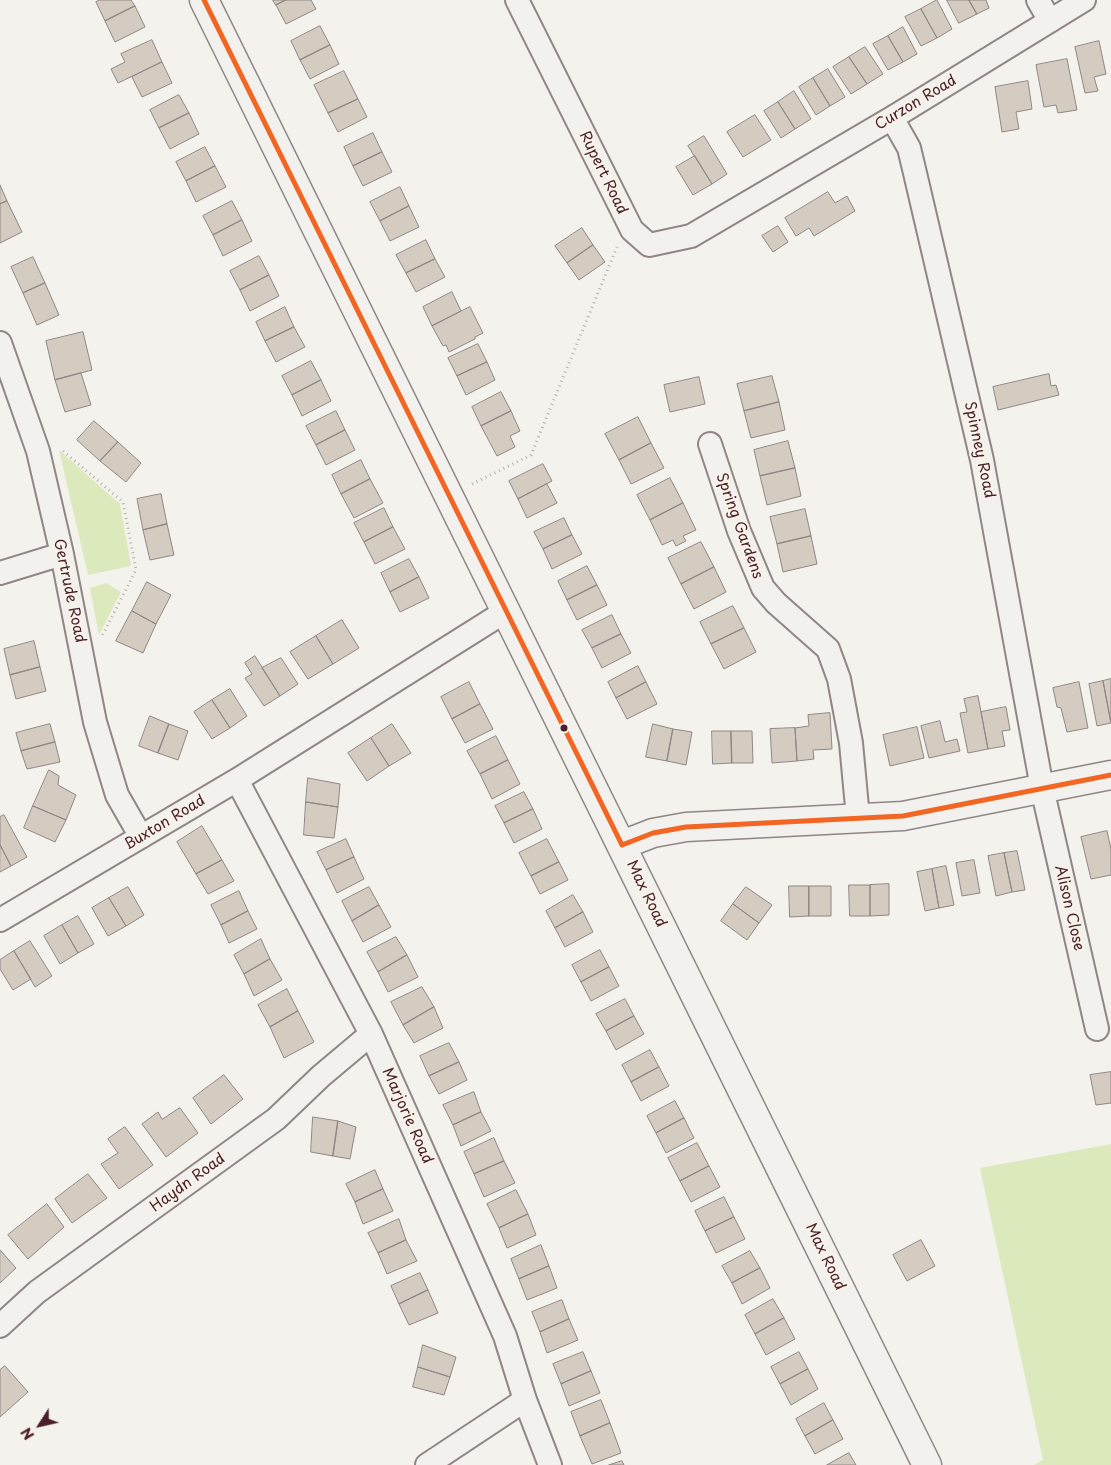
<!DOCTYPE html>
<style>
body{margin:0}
#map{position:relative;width:1111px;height:1465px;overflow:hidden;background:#f4f2ec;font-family:"Playpen Sans",sans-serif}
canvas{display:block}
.north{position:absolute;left:15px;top:1400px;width:50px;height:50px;-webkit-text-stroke:4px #f7f3e8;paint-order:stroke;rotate:235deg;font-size:14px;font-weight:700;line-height:20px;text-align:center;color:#4a1f2b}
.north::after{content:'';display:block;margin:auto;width:18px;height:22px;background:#4a1f2b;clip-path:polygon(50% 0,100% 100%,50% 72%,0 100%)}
</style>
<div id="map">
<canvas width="1111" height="1465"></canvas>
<div class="north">N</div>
</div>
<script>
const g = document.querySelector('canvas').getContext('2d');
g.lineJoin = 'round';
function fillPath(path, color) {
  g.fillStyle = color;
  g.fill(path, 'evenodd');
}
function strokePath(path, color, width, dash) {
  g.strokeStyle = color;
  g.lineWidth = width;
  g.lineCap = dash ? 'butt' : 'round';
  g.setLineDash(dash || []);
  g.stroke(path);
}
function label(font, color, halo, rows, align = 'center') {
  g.font = font + ' "Playpen Sans",sans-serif';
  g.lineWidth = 4;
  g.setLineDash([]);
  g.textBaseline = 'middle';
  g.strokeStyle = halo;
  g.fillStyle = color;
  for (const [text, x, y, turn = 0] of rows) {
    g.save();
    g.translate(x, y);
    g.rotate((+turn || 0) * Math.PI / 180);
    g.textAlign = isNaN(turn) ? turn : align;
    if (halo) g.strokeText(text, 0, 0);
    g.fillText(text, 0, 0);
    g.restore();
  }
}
fillPath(new Path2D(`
 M59 450 120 504 131 566 88 575Z
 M106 583 121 592 99 635 90 588Z
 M1111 1144V1465H1034L1043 1460 980 1168Z`), '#dce9bd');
const building = new Path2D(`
 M100 0H131L135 6 105 21 96 2Z
 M273 0H286L276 5Z
 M286 0H311L316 9 286 24 276 5Z
 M937 0 952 29 937 38 921 9Z
 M947 0H969L977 14 959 23Z
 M969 0H986L989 8 977 14Z
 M135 6 145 27 115 42 105 21Z
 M921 9 937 38 921 46 905 17Z
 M320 26 330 45 300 60 291 41Z
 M903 27 917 54 903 62 888 36Z
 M888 36 903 62 888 70 873 44Z
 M152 40 162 62 118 83 111 69 125 62 121 54Z
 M1099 41 1106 74 1094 77 1098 91 1085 93 1075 47Z
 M330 45 339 64 310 79 300 60Z
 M865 47 883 74 867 84 849 57Z
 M849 57 867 84 851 94 833 67Z
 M1067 59 1077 110 1058 113 1056 105 1044 107 1036 65Z
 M162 62 172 83 142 97 132 77Z
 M828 69 845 97 830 106 813 78Z
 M344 71 358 99 328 113 314 85Z
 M813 78 830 106 816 115 799 87Z
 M1028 81 1032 109 1016 112 1019 129 1002 132 995 87Z
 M794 91 811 119 795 129 778 102Z
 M179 95 189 113 159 128 150 110Z
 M358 99 367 117 338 132 328 113Z
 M778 102 795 129 781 138 764 111Z
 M189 113 199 134 170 149 159 128Z
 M755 115 771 140 743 157 727 132Z
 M373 133 382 152 353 166 344 147Z
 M704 136 727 174 712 184 688 146Z
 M205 147 215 166 186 181 176 162Z
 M382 152 392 172 363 186 353 166Z
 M695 156 712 184 693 195 676 167Z
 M215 166 226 187 196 202 186 181Z
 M0 185 7 201 0 204Z
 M400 187 409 206 380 221 370 202Z
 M828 192 835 203 847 196 855 211 814 236 809 228 796 236 785 218Z
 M7 201 22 232 0 243V204Z
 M232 201 242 220 213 235 203 216Z
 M409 206 419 227 390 241 380 221Z
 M242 220 252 241 223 256 213 235Z
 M778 226 788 242 773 252 762 236Z
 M582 228 593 245 567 263 555 246Z
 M426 240 435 259 406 273 396 255Z
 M593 245 605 262 579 280 567 263Z
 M259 256 269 275 240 290 230 271Z
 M33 257 45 283 23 293 11 267Z
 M435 259 445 277 416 292 406 273Z
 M269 275 279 296 250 311 240 290Z
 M45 283 59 315 37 325 23 293Z
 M452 292 461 311 432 326 423 307Z
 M285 307 294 327 265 341 256 322Z
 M470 307 483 333 475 337V339L449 352 446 345 443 346 432 326Z
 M294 327 305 347 276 362 265 341Z
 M83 332 92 370 55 380 46 341Z
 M478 344 487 362 457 376 448 358Z
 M311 361 321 380 292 395 282 376Z
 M487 362 495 380 466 395 457 376Z
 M81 373 91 405 65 412 55 380Z
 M1049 374 1051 386 1056 385 1059 395 998 410 993 387Z
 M772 376 779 402 744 411 737 384Z
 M699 377 705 404 670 412 664 385Z
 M321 380 331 401 302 416 292 395Z
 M501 392 511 411 481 426 472 407Z
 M779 402 785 430 751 438 744 411Z
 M336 411 345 430 316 445 306 426Z
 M511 411 520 431 510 436 515 447 497 456 481 426Z
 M638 417 651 443 619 460 605 434Z
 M94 421 118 442 100 461 77 440Z
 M345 430 355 450 326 465 316 445Z
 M788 441 795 468 760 476 754 450Z
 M118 442 141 463 126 482 100 461Z
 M651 443 664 468 631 484 619 460Z
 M361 460 370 479 341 494 332 475Z
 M543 464 552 481 518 499 509 481Z
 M795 468 801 496 767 505 760 476Z
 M670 478 683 503 650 520 637 495Z
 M370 479 383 503 354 518 341 494Z
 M547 484 557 503 527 518 518 499Z
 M161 494 167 524 143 530 137 499Z
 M683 503 696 530 683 536 686 541 676 546 673 540 662 545 650 520Z
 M384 508 393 527 364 542 354 523Z
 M805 509 811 536 777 544 770 517Z
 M564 518 572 535 543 549 534 532Z
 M167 524 174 555 150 560 143 530Z
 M393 527 405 549 375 564 364 542Z
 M572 535 582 554 552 569 543 549Z
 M811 536 817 564 783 572 777 544Z
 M701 542 714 567 681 584 668 558Z
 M409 559 419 577 390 592 381 573Z
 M587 566 597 585 567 600 558 581Z
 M714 567 726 592 694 609 681 584Z
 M419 577 429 598 400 612 390 592Z
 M147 582 171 595 156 624 132 611Z
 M597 585 607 605 577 620 567 600Z
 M733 606 744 628 711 644 700 622Z
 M132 611 156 624 143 653 116 641Z
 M612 615 621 634 592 648 582 630Z
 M342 620 359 648 333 664 316 636Z
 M744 628 756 652 724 669 711 644Z
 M621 634 631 653 602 668 592 648Z
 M316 636 333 664 308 679 290 652Z
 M34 641 40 667 10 675 4 649Z
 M255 656 280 696 264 706 245 678 252 674 245 663Z
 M281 658 298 684 280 696 262 668Z
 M638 666 646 682 616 698 608 682Z
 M40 667 46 691 16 699 10 675Z
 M1111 679V723L1103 681Z
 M1103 681 1111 723 1097 726 1089 684Z
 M469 682 480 704 452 719 441 697Z
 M646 682 657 704 627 719 616 698Z
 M1079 682 1088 728 1067 732 1061 708 1057 707 1053 688Z
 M230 689 247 716 230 728 212 700Z
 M978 696 988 749 968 753 960 713 967 712 964 699Z
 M212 700 230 728 212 739 194 712Z
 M480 704 493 729 465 743 452 719Z
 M1006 707 1010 730 1002 731 1005 746 988 749 981 712Z
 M830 713 832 749 813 750 814 759 797 761 795 728 809 726 808 715Z
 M150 716 169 724 158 753 139 746Z
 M940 721 945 742 957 739 960 751 929 758 921 726Z
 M50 724 55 742 21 751 16 733Z
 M169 724 188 731 178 760 158 753Z
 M392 724 411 753 389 766 371 738Z
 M653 724 673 729 667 761 646 757Z
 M917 727 924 758 890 766 883 735Z
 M795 728 797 761 772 763 770 729Z
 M673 729 692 732 686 765 667 761Z
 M712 731H731L732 763 713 764Z
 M731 731H752L753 763H732Z
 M496 736 508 760 480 774 467 751Z
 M371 738 389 766 367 781 348 753Z
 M55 742 60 762 27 769 21 751Z
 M508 760 520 784 492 799 480 774Z
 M49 770 59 776 58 785 76 795 66 820 33 806Z
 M308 778 340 784 338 807 306 802Z
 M524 792 533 809 504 823 495 806Z
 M306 802 338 807 334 838 304 835Z
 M33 806 66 820 55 842 24 828Z
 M533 809 542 829 514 843 504 823Z
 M4 815 27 857 11 866 0 845V817Z
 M202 826 222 860 196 874 177 842Z
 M1107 831 1111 849V875L1091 879 1081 837Z
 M346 839 354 857 326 870 317 852Z
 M547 839 559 862 531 876 519 853Z
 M0 845 11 866 0 872Z
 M1017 851 1025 890 1012 892 1004 853Z
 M1004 853 1012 892 996 896 988 856Z
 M354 857 364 879 337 893 326 870Z
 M222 860 234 881 208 894 196 874Z
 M974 860 980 893 962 896 956 863Z
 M559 862 568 880 540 894 531 876Z
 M946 866 954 905 939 908 932 869Z
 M932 869 939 908 925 911 917 872Z
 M889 884V915L870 916V885Z
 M849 885H870V916H850Z
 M789 886H809V916L790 917Z
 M809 886H831V916H809Z
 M128 887 144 915 126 926 109 898Z
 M369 887 379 905 352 921 342 901Z
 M746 887 772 905 759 923 733 904Z
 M239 891 248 911 221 925 211 905Z
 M573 895 583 912 555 928 546 911Z
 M109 898 126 926 108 936 92 908Z
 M733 904 759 923 747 940 721 921Z
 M379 905 391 927 363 942 352 921Z
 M248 911 257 929 229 943 221 925Z
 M583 912 593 932 565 947 555 928Z
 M78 916 94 944 78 953 62 925Z
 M62 925 78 953 60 964 44 936Z
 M396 937 407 955 378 972 367 952Z
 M261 939 270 959 244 974 234 955Z
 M30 941 52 976 35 987 14 951Z
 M600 950 609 967 581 982 572 965Z
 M14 951 31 979 13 990 0 969V960Z
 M407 955 418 977 388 992 378 972Z
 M270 959 282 980 254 996 244 974Z
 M609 967 619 986 591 1001 581 982Z
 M422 987 434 1007 403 1025 391 1002Z
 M287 989 298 1011 270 1027 258 1005Z
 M625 999 634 1016 606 1031 596 1014Z
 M434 1007 443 1028 414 1043 403 1025Z
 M298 1011 314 1042 284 1058 270 1027Z
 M634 1016 644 1034 616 1050 606 1031Z
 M449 1043 459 1062 429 1076 420 1056Z
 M650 1050 659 1067 631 1082 622 1065Z
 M459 1062 467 1080 439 1094 429 1076Z
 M659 1067 669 1086 641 1101 631 1082Z
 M1111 1072V1103L1096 1105 1090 1075Z
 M224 1075 243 1099 211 1124 193 1098Z
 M474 1092 481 1112 453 1125 443 1105Z
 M675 1101 684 1118 656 1133 647 1116Z
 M180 1108 198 1133 166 1157 142 1124 158 1112 162 1119Z
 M481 1112 491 1131 461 1146 453 1125Z
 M313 1117 338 1121 333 1156 311 1152Z
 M684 1118 694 1138 666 1153 656 1133Z
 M338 1121 356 1127 350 1159 333 1156Z
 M125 1127 153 1165 119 1189 101 1164 118 1153 108 1139Z
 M494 1138 504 1161 474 1174 464 1152Z
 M697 1143 709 1166 680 1181 668 1158Z
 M504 1161 515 1183 484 1197 474 1174Z
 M709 1166 720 1187 691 1202 680 1181Z
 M375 1170 383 1189 355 1202 346 1184Z
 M88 1174 107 1198 72 1223 55 1199Z
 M383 1189 393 1211 363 1224 355 1202Z
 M516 1190 528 1214 499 1228 487 1204Z
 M724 1197 734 1217 705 1231 695 1211Z
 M47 1204 64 1227 28 1259 8 1235Z
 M528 1214 536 1235 507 1248 499 1228Z
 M734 1217 745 1239 716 1253 705 1231Z
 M399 1219 406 1240 378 1253 368 1233Z
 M406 1240 417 1261 387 1274 378 1253Z
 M921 1240 935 1266 907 1281 893 1255Z
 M541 1245 549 1266 519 1279 511 1259Z
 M0 1250 16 1268 0 1283Z
 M750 1251 760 1268 732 1283 722 1266Z
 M549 1266 557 1288 527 1300 519 1279Z
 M760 1268 770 1288 742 1304 732 1283Z
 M420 1273 428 1290 399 1304 391 1286Z
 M428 1290 438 1313 409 1325 399 1304Z
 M773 1299 784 1318 755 1334 745 1315Z
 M562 1300 569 1319 540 1332 532 1312Z
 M784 1318 795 1339 766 1355 755 1334Z
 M569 1319 578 1340 547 1353 540 1332Z
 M423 1345 456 1357 450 1377 418 1367Z
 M583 1352 591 1371 561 1384 553 1364Z
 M799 1352 808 1369 780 1384 771 1367Z
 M5 1366 28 1392 0 1417V1370Z
 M418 1367 450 1377 444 1395 413 1387Z
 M808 1369 818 1389 791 1405 780 1384Z
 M591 1371 600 1393 569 1406 561 1384Z
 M601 1400 610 1423 580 1436 571 1412Z
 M824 1403 833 1420 805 1436 796 1419Z
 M833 1420 843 1439 815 1454 805 1436Z
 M610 1423 621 1453 592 1464 580 1436Z
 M849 1453 856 1465H827Z
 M622 1461 624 1465H609Z`);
fillPath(building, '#d4ccc1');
strokePath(building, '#8f8685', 1);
const minor = new Path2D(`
 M517 0 632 230 649 245 691 236 892 118 1084 0
 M1038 0 1050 21
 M892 118 909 148 915 173 982 460 1042 788 1097 1029
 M0 343 38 451 62 554 95 722 117 795 141 837
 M710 444 739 531 763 588 776 603 828 649 839 679 851 743 858 818
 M0 573 62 554
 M237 780 371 1034 505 1336 525 1400 550 1465
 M0 920 237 780 506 611
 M0 1326 37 1292 276 1119 321 1076 371 1034
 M427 1465 525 1400`);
const tertiary = new Path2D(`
 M204 0 927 1465
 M622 845 653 833 686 827 903 816 1111 775`);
strokePath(minor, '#8f8685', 26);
strokePath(tertiary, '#8f8685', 31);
strokePath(new Path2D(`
 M63 451 123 502 136 570 102 636
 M472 484 531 455 617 247`), '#b6b0ae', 3, [1, 4]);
strokePath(minor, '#f2f1ed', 22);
strokePath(tertiary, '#f2f1ed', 28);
strokePath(new Path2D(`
 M204 0 622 845
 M622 845 653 833 686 827 903 816 1111 775`), '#f26522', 5);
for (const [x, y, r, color] of [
 [564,728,4.5,"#4a1f2b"]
]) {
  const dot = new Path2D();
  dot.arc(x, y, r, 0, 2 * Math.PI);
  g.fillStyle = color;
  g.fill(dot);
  strokePath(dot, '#f7f3e8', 2);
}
label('15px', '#4a1f2b', '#f7f3e8', [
 ["Curzon Road",916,103,-31],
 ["Rupert Road",603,173,64],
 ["Spinney Road",979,450,78],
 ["Spring Gardens",739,526,70],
 ["Gertrude Road",69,591,78],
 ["Buxton Road",165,823,-31],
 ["Max Road",646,894,64],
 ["Alison Close",1069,908,77],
 ["Marjorie Road",407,1116,66],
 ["Haydn Road",188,1183,-36],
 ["Max Road",825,1257,64]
]);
</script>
